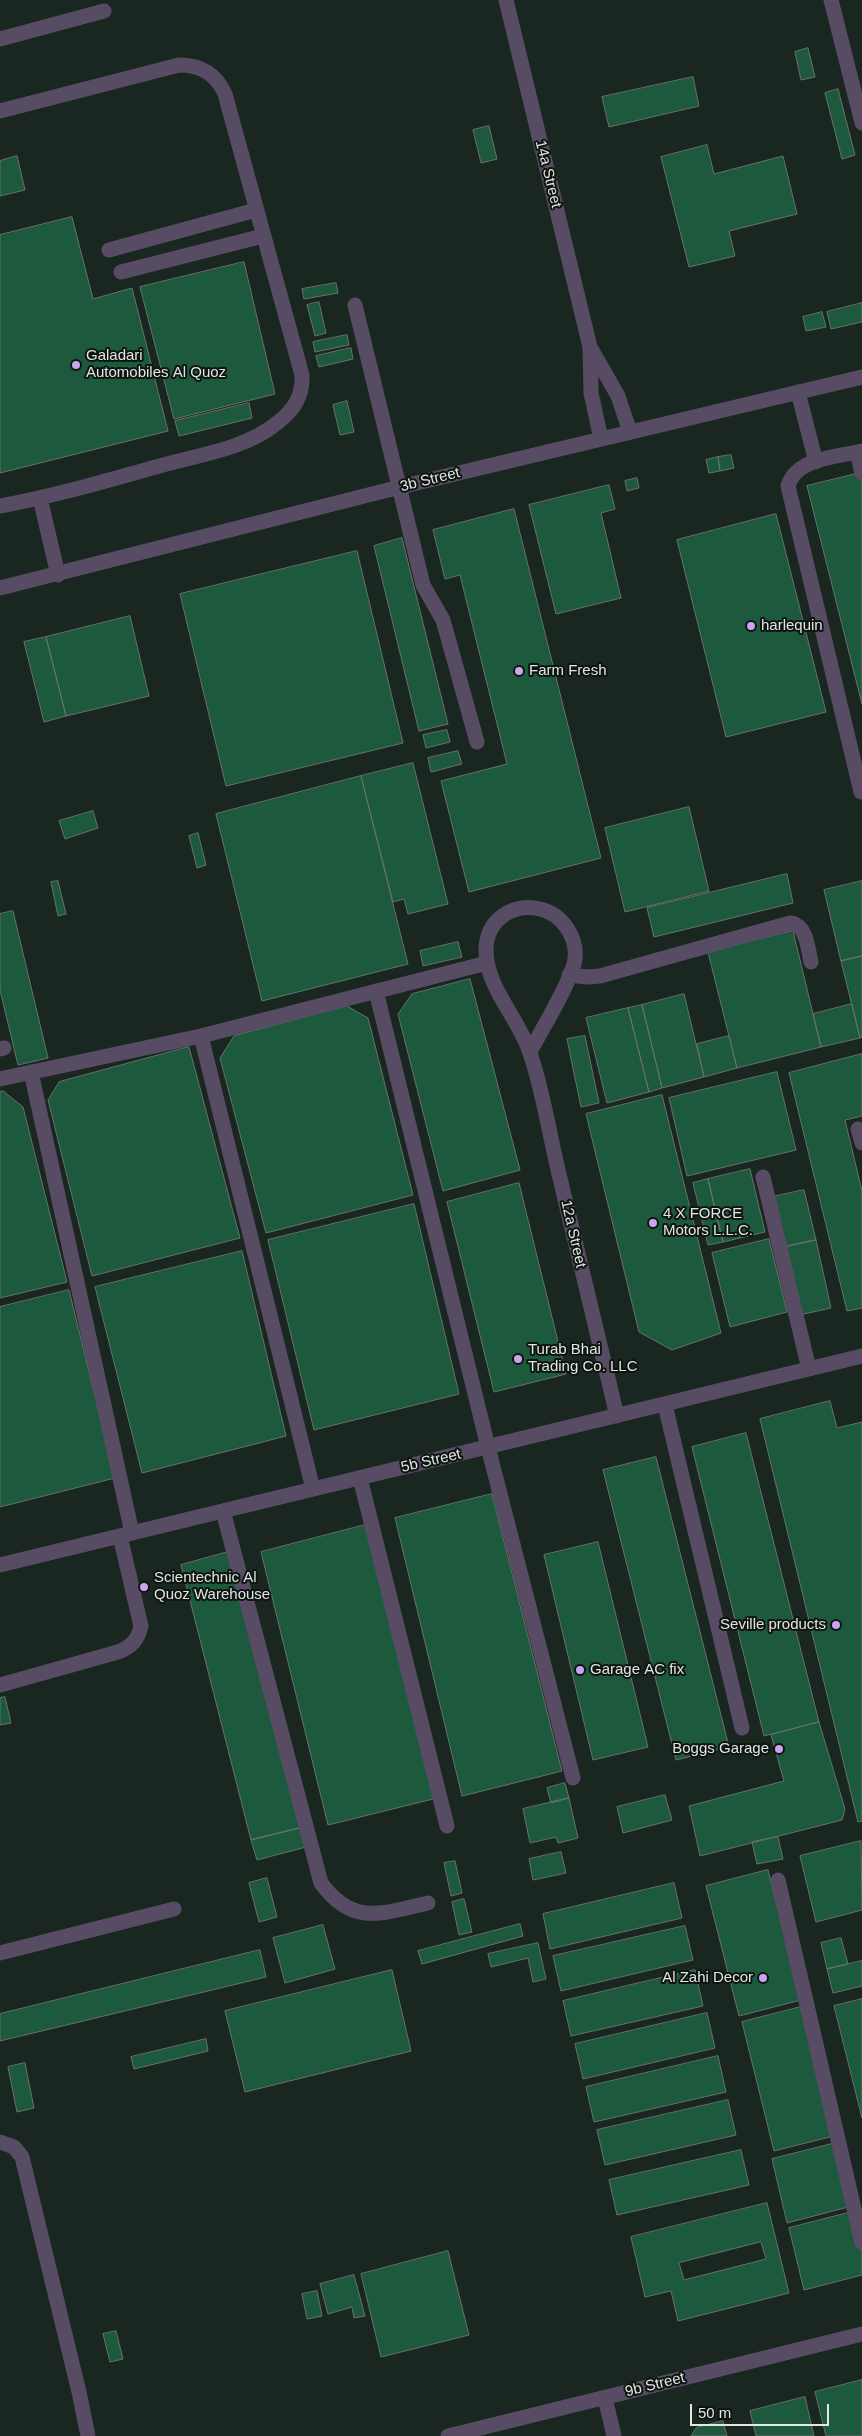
<!DOCTYPE html>
<style>
body{margin:0}
#map{position:relative;width:862px;height:2436px;overflow:hidden;background:#171e1a;font-family:Helvetica,sans-serif}
canvas{display:block}
.scale{position:absolute;left:690px;top:2404px;width:139px;height:22px;box-sizing:border-box;border:2px solid #e1e5e3;border-top:0;padding-left:6px;font-size:15px;line-height:18px;white-space:nowrap;color:#e1e5e3;-webkit-text-stroke:4px #0e1511;paint-order:stroke}
</style>
<div id="map">
<canvas width="862" height="2436"></canvas>
<div class="scale">50 m</div>
</div>
<script>
const g = document.querySelector('canvas').getContext('2d');
g.lineJoin = 'round';
function fillPath(path, color) {
  g.fillStyle = color;
  g.fill(path, 'evenodd');
}
function strokePath(path, color, width, dash) {
  g.strokeStyle = color;
  g.lineWidth = width;
  g.lineCap = dash ? 'butt' : 'round';
  g.setLineDash(dash || []);
  g.stroke(path);
}
function label(font, color, halo, rows, align = 'center') {
  g.font = font + ' Helvetica,sans-serif';
  g.lineWidth = 4;
  g.setLineDash([]);
  g.textBaseline = 'middle';
  g.strokeStyle = halo;
  g.fillStyle = color;
  for (const [text, x, y, turn = 0] of rows) {
    g.save();
    g.translate(x, y);
    g.rotate((+turn || 0) * Math.PI / 180);
    g.textAlign = isNaN(turn) ? turn : align;
    if (halo) g.strokeText(text, 0, 0);
    g.fillText(text, 0, 0);
    g.restore();
  }
}
fillPath(new Path2D(`
 M0 0H862V2436H0Z`), '#1a2720');
const building = new Path2D(`
 M808 48 815 77 801 80 795 52Z
 M693 77 699 106 609 127 602 97Z
 M838 89 855 155 842 159 825 93Z
 M489 126 497 159 481 163 473 130Z
 M707 145 714 174 783 156 797 214 729 231 735 256 689 267 661 157Z
 M17 156 25 190 0 196V161Z
 M72 217 93 299 132 288 168 431 0 473V235Z
 M244 262 275 394 174 419 140 287Z
 M336 283 338 293 304 299 302 289Z
 M319 302 326 333 315 336 307 305Z
 M862 303V322L831 329 827 312Z
 M822 312 826 327 806 331 803 317Z
 M347 335 349 345 315 352 313 342Z
 M351 348 353 359 319 367 316 356Z
 M347 401 354 432 340 435 333 405Z
 M249 403 252 418 179 436 175 421Z
 M731 455 734 468 720 471 718 457Z
 M718 457 720 471 709 473 706 460Z
 M860 473 862 483V704L807 486Z
 M637 478 639 488 627 491 625 481Z
 M609 485 615 509 601 513 621 598 556 614 529 505Z
 M514 509 601 858 469 892 441 781 507 764 460 575 445 579 433 530Z
 M776 514 826 712 726 737 677 540Z
 M402 538 448 724 419 731 374 546Z
 M357 551 403 743 226 786 180 594Z
 M130 616 149 696 66 716 46 637Z
 M46 637 66 716 44 722 24 642Z
 M447 730 450 742 426 748 423 735Z
 M458 751 462 764 431 772 428 758Z
 M413 763 448 904 408 914 404 899 393 902 361 776Z
 M361 776 408 964 262 1001 216 814Z
 M689 807 709 891 625 912 605 828Z
 M93 811 98 828 65 839 59 821Z
 M198 833 206 865 197 868 189 836Z
 M787 874 793 903 654 937 647 908Z
 M58 881 66 914 58 916 51 882Z
 M862 881V956L841 961 824 890Z
 M13 911 48 1058 18 1065 0 990V914Z
 M793 931 821 1047 737 1068 708 952Z
 M458 942 462 957 423 966 420 951Z
 M862 956V1037L860 1038 841 961Z
 M470 979 520 1170 443 1191 398 1014 412 994Z
 M684 994 704 1077 662 1088 642 1005Z
 M852 1004 860 1038 821 1047 813 1014Z
 M642 1005 662 1088 649 1092 628 1008Z
 M347 1006 368 1018 413 1195 266 1233 220 1058 234 1036Z
 M628 1008 649 1092 607 1103 586 1018Z
 M585 1036 599 1103 581 1107 567 1039Z
 M729 1036 737 1068 704 1077 697 1044Z
 M189 1047 240 1238 92 1276 48 1100 59 1082Z
 M862 1054V1116L845 1120 862 1191V1308L847 1311 789 1073Z
 M777 1072 796 1150 687 1176 669 1098Z
 M3 1091 23 1107 67 1282 0 1298V1092Z
 M662 1095 721 1333 672 1350 639 1332 586 1114Z
 M750 1169 765 1232 723 1242 708 1179Z
 M708 1179 723 1242 708 1245 693 1183Z
 M519 1183 566 1374 494 1392 447 1202Z
 M804 1190 816 1240 784 1247 772 1197Z
 M414 1204 459 1394 314 1430 268 1240Z
 M769 1239 787 1312 730 1327 712 1253Z
 M816 1240 831 1308 799 1315 784 1247Z
 M242 1251 286 1436 142 1473 95 1287Z
 M69 1290 115 1478 0 1507V1307Z
 M830 1401 837 1428 862 1422V1821L858 1822 760 1419Z
 M746 1433 819 1722 764 1736 692 1447Z
 M656 1457 729 1747 676 1760 603 1470Z
 M492 1494 562 1771 462 1796 395 1518Z
 M369 1524 437 1798 328 1825 261 1552Z
 M598 1542 648 1747 593 1760 544 1555Z
 M228 1552 300 1828 251 1840 181 1565Z
 M5 1697 11 1723 0 1725V1698Z
 M819 1722 845 1809 842 1820 700 1856 689 1806 784 1781 771 1735Z
 M565 1783 569 1798 551 1803 547 1788Z
 M665 1795 672 1820 623 1833 617 1807Z
 M569 1798 578 1838 558 1843 556 1837 530 1843 523 1809Z
 M300 1828 306 1847 257 1860 251 1840Z
 M778 1837 783 1859 757 1864 752 1842Z
 M861 1841 862 1910 816 1922 800 1856Z
 M561 1852 566 1873 533 1880 529 1859Z
 M455 1861 462 1893 451 1896 444 1863Z
 M768 1870 801 2000 739 2016 706 1886Z
 M267 1878 277 1917 259 1922 249 1883Z
 M674 1883 682 1918 550 1949 543 1914Z
 M464 1899 472 1932 459 1935 452 1902Z
 M520 1924 523 1936 422 1964 418 1951Z
 M323 1925 335 1969 285 1983 273 1938Z
 M685 1926 693 1960 561 1991 553 1956Z
 M841 1938 848 1964 827 1969 821 1943Z
 M538 1943 546 1979 533 1982 528 1958 491 1967 488 1954Z
 M260 1950 266 1977 0 2041V2014Z
 M862 1961V1986L833 1993 827 1969Z
 M392 1970 411 2051 245 2092 225 2011Z
 M695 1970 703 2006 571 2036 563 2001Z
 M862 1999V2118L834 2006Z
 M801 2007 834 2136 774 2151 742 2022Z
 M707 2013 715 2048 583 2079 575 2044Z
 M206 2039 208 2051 134 2069 131 2057Z
 M718 2056 726 2092 594 2122 586 2087Z
 M25 2063 34 2108 17 2112 8 2067Z
 M728 2100 736 2135 605 2165 597 2130Z
 M836 2143 852 2206 787 2223 772 2159Z
 M741 2150 749 2185 617 2215 609 2180Z
 M767 2203 789 2293 678 2321 671 2291 645 2297 631 2237ZM761 2242 766 2259 684 2280 679 2263Z
 M852 2212 862 2251V2275L804 2290 789 2228Z
 M448 2251 469 2335 381 2357 361 2274Z
 M354 2275 365 2316 354 2318 352 2307 328 2314 320 2284Z
 M317 2291 322 2316 307 2319 302 2294Z
 M116 2331 123 2359 110 2362 103 2334Z
 M862 2380V2436H826L815 2392Z
 M805 2397 814 2436H756L750 2411Z
 M723 2421 727 2436H691L696 2428Z`);
fillPath(building, '#1d593c');
strokePath(building, '#68716c', 1);
strokePath(new Path2D(`
 M506 0 590 347 591 393 601 439
 M831 0 862 123
 M0 39 104 11
 M0 111 179 65C201 65 216 74 225 94L302 375C303 396 294 410 277 423 247 448 200 455 163 465 109 480 55 496 0 506
 M109 250 256 210
 M121 272 263 236
 M355 305 423 585 443 620 477 742
 M590 347 618 396 630 432
 M798 392 816 462
 M857 452 862 473
 M40 498 58 575
 M0 588 400 487 862 377
 M861 792 788 486C796 458 837 457 862 451
 M569 975 587 977 600 976 790 923C807 925 808 949 811 962
 M376 991 488 1447 573 1778
 M201 1036 313 1489
 M0 1049 4 1048
 M530 1052C543 1027 567 989 574 964 580 940 563 914 540 909 512 902 486 921 486 950 486 988 519 1018 530 1053 543 1091 549 1132 558 1170 578 1252 597 1334 617 1416
 M31 1072 132 1533
 M0 1079 201 1036 487 963
 M858 1129 862 1143
 M763 1177 809 1369
 M665 1405 742 1728
 M360 1478 447 1826
 M223 1511 321 1883C353 1927 383 1913 428 1903
 M0 1565 862 1356
 M0 1685 118 1652C131 1647 138 1640 141 1626L120 1536
 M778 1880 862 2243
 M0 1953 174 1909
 M0 2142 14 2147 22 2157 79 2392 88 2436
 M605 2398 614 2436
 M448 2436 862 2334`), '#584c65', 15);
for (const [x, y, r, color] of [
 [76,365,5,"#c9a5ee"],
 [751,626,5,"#c9a5ee"],
 [519,671,5,"#c9a5ee"],
 [653,1223,5,"#c9a5ee"],
 [518,1359,5,"#c9a5ee"],
 [144,1587,5,"#c9a5ee"],
 [836,1625,5,"#c9a5ee"],
 [580,1670,5,"#c9a5ee"],
 [779,1749,5,"#c9a5ee"],
 [763,1978,5,"#c9a5ee"]
]) {
  const dot = new Path2D();
  dot.arc(x, y, r, 0, 2 * Math.PI);
  g.fillStyle = color;
  g.fill(dot);
  strokePath(dot, '#0e1511', 2);
}
label('15px', '#e1e5e3', '#0e1511', [
 ["14a Street",548,174,76],
 ["3b Street",430,480,-14],
 ["12a Street",573,1234,77],
 ["5b Street",431,1461,-13],
 ["9b Street",655,2385,-14]
]);
label('15px', '#e1e5e3', '#0e1511', [
 ["Galadari",86,356],
 ["Automobiles Al Quoz",86,373],
 ["harlequin",761,626],
 ["Farm Fresh",529,671],
 ["4 X FORCE",663,1214],
 ["Motors L.L.C.",663,1231],
 ["Turab Bhai",528,1350],
 ["Trading Co. LLC",528,1367],
 ["Scientechnic Al",154,1578],
 ["Quoz Warehouse",154,1595],
 ["Seville products",826,1625,"right"],
 ["Garage AC fix",590,1670],
 ["Boggs Garage",769,1749,"right"],
 ["Al Zahi Decor",753,1978,"right"]
], 'left');
</script>
